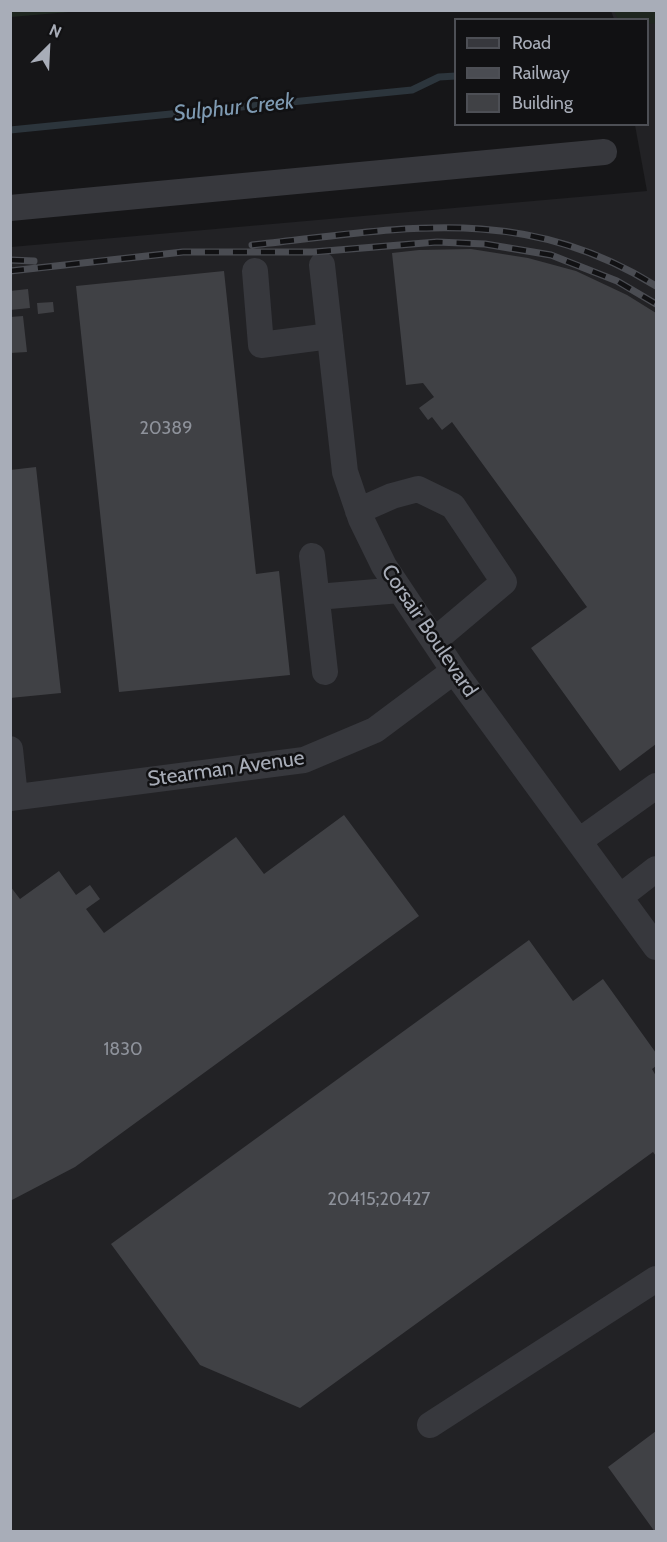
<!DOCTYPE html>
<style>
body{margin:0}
#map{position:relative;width:667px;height:1542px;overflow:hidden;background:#161618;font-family:Cabin,sans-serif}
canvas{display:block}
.frame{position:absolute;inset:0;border:12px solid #a8adb8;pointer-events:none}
.legend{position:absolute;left:454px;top:18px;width:195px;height:108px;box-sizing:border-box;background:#111113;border:2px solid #4d4f55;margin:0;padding:8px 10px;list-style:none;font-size:18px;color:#a8adb8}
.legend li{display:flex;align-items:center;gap:12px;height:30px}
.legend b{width:30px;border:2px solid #4d4f55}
.north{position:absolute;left:18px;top:18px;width:60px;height:60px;-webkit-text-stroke:4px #111113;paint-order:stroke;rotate:24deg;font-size:16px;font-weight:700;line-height:24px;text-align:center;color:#a8adb8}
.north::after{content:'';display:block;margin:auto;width:21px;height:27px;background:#a8adb8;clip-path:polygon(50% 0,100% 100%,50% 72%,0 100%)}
</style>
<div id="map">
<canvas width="667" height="1542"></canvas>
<div class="frame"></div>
<ul class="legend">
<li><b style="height:8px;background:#37383d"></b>Road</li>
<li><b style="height:8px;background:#4a4c52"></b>Railway</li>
<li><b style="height:16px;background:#404145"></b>Building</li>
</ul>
<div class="north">N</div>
</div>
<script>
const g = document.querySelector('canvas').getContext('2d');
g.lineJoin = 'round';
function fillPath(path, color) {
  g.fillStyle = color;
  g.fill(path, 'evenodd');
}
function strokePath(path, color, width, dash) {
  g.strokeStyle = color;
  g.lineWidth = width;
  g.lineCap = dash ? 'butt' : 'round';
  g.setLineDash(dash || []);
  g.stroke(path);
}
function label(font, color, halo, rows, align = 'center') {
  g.font = font + ' Cabin,sans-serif';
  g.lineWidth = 5;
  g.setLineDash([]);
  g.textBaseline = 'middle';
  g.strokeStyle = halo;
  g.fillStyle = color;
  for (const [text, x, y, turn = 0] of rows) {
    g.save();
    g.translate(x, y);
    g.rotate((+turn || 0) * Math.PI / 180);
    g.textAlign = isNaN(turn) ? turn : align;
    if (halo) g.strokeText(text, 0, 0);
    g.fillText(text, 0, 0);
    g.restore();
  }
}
fillPath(new Path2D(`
 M611 11H656V1531L11 1532V247L647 191 635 125 648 124V20L614 19Z`), '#222225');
fillPath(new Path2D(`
 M11 10H81V11L11 17Z
 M614 11H656V23L648 24V20L618 19Z`), '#1e261f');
strokePath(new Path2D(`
 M10 130 412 90 439 77 456 76`), '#2c353c', 7);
fillPath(new Path2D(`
 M471 249 528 258 576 271 627 295 656 313V744L620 771 531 648 587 607 452 422 442 430 432 417 428 420 419 408 434 397 423 383 406 385 392 253 419 250Z
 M224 271 256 574 279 571 290 675 119 692 76 286Z
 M28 289 30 308 10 310V291Z
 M53 302 54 312 38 314 37 303Z
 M23 316 27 352 10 353V317Z
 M36 467 61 693 10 698V470Z
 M344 815 419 916 75 1167 10 1201V886L20 899 59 871 76 895 90 885 100 899 86 909 104 933 236 837 264 874Z
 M529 940 573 1001 603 979 656 1053V1066L652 1069 656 1076V1156L653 1152 300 1408 200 1365 111 1244Z
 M656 1431V1532H655L608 1467Z`), '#404145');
strokePath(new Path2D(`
 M10 208 604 152
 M322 265 345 472 361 519 384 566 454 671 656 947
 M255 271 261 345 330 336
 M358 511 392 496 418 489 453 506 504 582 434 641
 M312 556 325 672
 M317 597 400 590
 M10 749 15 797
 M10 798 304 760 375 730 454 671
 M579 841 656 786
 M620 897 656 869
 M430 1425 656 1279`), '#37383d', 26);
const rail = new Path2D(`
 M252 245C401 229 520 202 656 286
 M10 260 34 261
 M10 271 183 252H313L437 242 485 244 551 255 617 281 656 304`);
strokePath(rail, '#4a4c52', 7);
strokePath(rail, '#111113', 4.5, [14]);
label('18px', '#8e929b', null, [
 ["20389",166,429],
 ["1830",123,1050],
 ["20415;20427",379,1200]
]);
label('21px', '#a8adb8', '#111113', [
 ["Corsair Boulevard",429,631,56],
 ["Stearman Avenue",226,769,-8]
]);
label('italic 22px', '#7f9bb3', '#111113', [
 ["Sulphur Creek",234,108,-6]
]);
</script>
